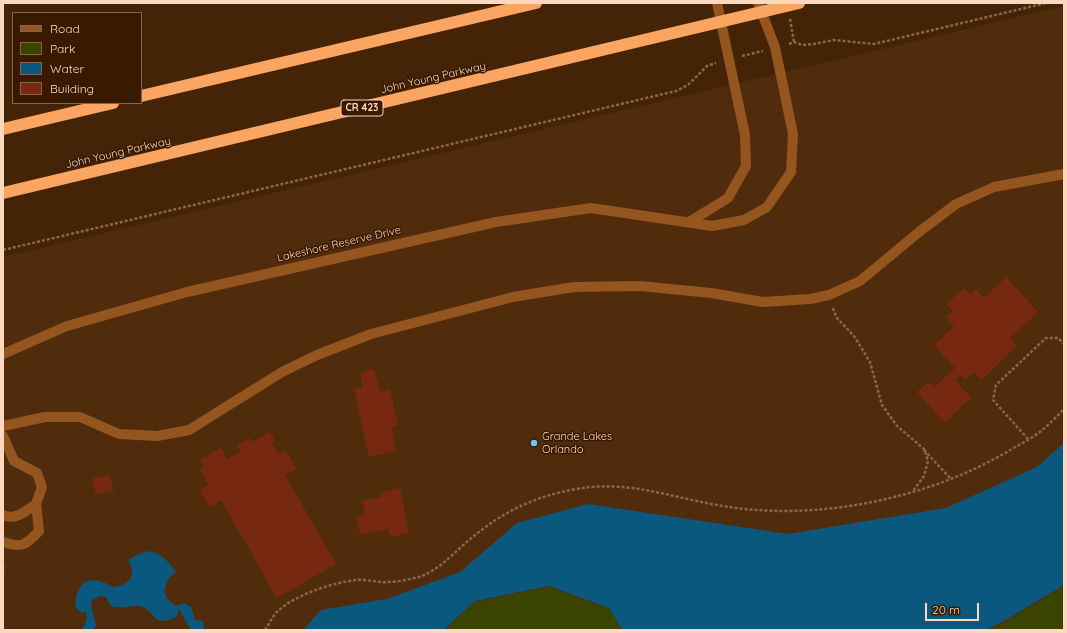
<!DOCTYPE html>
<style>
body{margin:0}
#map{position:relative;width:1067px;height:633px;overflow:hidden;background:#442306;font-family:Quicksand,sans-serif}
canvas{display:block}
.frame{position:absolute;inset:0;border:4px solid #fcd8be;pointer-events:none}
.legend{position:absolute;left:12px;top:12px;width:130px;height:92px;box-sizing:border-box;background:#391900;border:1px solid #87654c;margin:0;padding:5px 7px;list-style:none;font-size:12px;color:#fcd8be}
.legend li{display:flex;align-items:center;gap:8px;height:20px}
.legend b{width:20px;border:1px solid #87654c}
.scale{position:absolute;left:925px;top:603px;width:54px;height:18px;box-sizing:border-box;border:2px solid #fcd8be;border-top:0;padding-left:5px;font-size:12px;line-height:14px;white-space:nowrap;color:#fcd8be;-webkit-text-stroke:3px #391900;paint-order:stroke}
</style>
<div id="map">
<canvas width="1067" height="633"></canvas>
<div class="frame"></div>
<ul class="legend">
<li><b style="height:5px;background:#94551e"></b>Road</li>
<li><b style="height:11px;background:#3b4301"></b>Park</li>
<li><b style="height:11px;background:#0b587e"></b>Water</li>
<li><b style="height:11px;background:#762910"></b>Building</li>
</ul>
<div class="scale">20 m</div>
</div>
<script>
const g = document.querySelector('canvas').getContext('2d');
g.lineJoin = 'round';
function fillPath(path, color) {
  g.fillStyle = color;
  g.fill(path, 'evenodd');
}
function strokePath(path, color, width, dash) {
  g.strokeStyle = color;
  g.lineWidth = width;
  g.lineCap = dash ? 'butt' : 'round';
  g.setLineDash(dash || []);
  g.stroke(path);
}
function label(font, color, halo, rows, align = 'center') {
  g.font = font + ' Quicksand,sans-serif';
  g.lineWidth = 3;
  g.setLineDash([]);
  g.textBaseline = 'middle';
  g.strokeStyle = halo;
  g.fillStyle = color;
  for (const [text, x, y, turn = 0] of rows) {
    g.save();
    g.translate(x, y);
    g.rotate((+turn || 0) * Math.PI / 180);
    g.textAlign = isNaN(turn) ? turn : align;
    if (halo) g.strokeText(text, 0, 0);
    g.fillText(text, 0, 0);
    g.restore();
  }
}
fillPath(new Path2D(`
 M1064 6V630H3V257Z`), '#512c0c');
fillPath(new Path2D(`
 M1064 586V630H987L1007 621Z
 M548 587 609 608 621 630H445L475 602Z`), '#3b4301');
fillPath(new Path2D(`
 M1064 443V585L1006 620 985 630H622L609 608 549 586 475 601 444 630H303L321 610 387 599 460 572 517 523 588 504 788 534 946 508 1037 467Z
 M148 551C162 554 168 561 176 572 168 577 166 583 164 592L169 601 176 606 184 603 191 607 195 620 203 621 204 630H191L179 609 176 617 166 621 157 620C137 595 134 612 111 606L106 597 100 596 92 600 91 605 96 625 94 629 82 630C85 624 89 619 85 611L82 613 76 608C73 583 91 572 112 587 129 586 138 575 128 560L137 555Z`), '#0b587e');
fillPath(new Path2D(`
 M1006 277 1038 312 1010 338 1017 346 981 380 974 372 965 380 961 375 955 380 971 398 945 423 917 392 929 382 934 387 955 368 934 345 954 326 946 317 953 311 946 304 964 288 970 295 976 289 984 298Z
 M374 369 380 392 390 389 398 426 391 427 396 451 369 457 354 389 363 387 360 373Z
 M270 432 275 441 272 443 279 455 286 451 296 469 285 475 336 564 277 598 221 500 210 507 200 490 209 485 199 469 204 466 200 460 221 448 227 459 241 451 237 445 250 438 253 442Z
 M109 475 114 490 96 494 92 479Z
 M400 488 409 533 390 537 388 529 361 535 356 516 365 514 362 501 381 497 380 493Z
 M3 564 7 565 3 579Z`), '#762910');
strokePath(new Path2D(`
 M790 19 794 42
 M789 44 794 42 802 45 814 44 834 40 874 44 1046 3
 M742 56 763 51
 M3 250 676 91 688 85 707 66 716 63
 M833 308 836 317 854 336 870 362 882 405 897 426 924 449 928 461 924 476 913 491
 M1028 439 993 400 996 385 1046 338H1058L1064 344
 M924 450 951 479
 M265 630C269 624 272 617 277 612 294 595 334 582 357 580 367 579 378 583 388 582 398 582 412 579 422 576 442 568 457 549 474 536 503 512 534 497 571 490 626 479 665 496 717 505 814 523 929 499 1012 449 1022 443 1033 438 1042 430 1050 424 1057 416 1064 409`), '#89674b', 2.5, [3, 2]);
strokePath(new Path2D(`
 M689 222 728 198 746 166 745 135 717 3
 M3 354 67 326 187 292 496 222 591 208 712 226 744 220 767 207 791 172 793 134 775 47 758 3
 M3 426 45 417H80L119 434 157 436 189 430 282 372 317 355 371 334 513 297 574 287 640 286 711 293 763 302 810 299 829 295 860 281 919 232 956 204 994 187 1064 174
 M3 436 14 461 37 473 42 487 36 504 39 531C25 546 22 548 3 542
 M3 515C15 521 26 511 36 504`), '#94551e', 10);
strokePath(new Path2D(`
 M141 96 536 3
 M3 129 113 103
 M3 193 799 3`), '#fba563', 12);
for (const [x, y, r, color] of [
 [534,443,4,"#70c2f4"]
]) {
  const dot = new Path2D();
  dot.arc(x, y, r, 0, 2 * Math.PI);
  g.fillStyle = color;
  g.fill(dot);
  strokePath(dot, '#391900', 1.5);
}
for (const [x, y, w] of [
 [362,108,42]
]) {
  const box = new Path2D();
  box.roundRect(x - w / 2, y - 8, w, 16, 3);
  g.fillStyle = '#391900';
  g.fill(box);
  strokePath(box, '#fcd8be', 1);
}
label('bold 10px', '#fcd8be', null, [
 ["CR 423",362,108]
]);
label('11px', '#fcd8be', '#391900', [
 ["John Young Parkway",433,78,-13],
 ["John Young Parkway",118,153,-13],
 ["Lakeshore Reserve Drive",339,244,-13]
]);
label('11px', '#fcd8be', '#391900', [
 ["Grande Lakes",542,437],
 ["Orlando",542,450]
], 'left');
</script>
